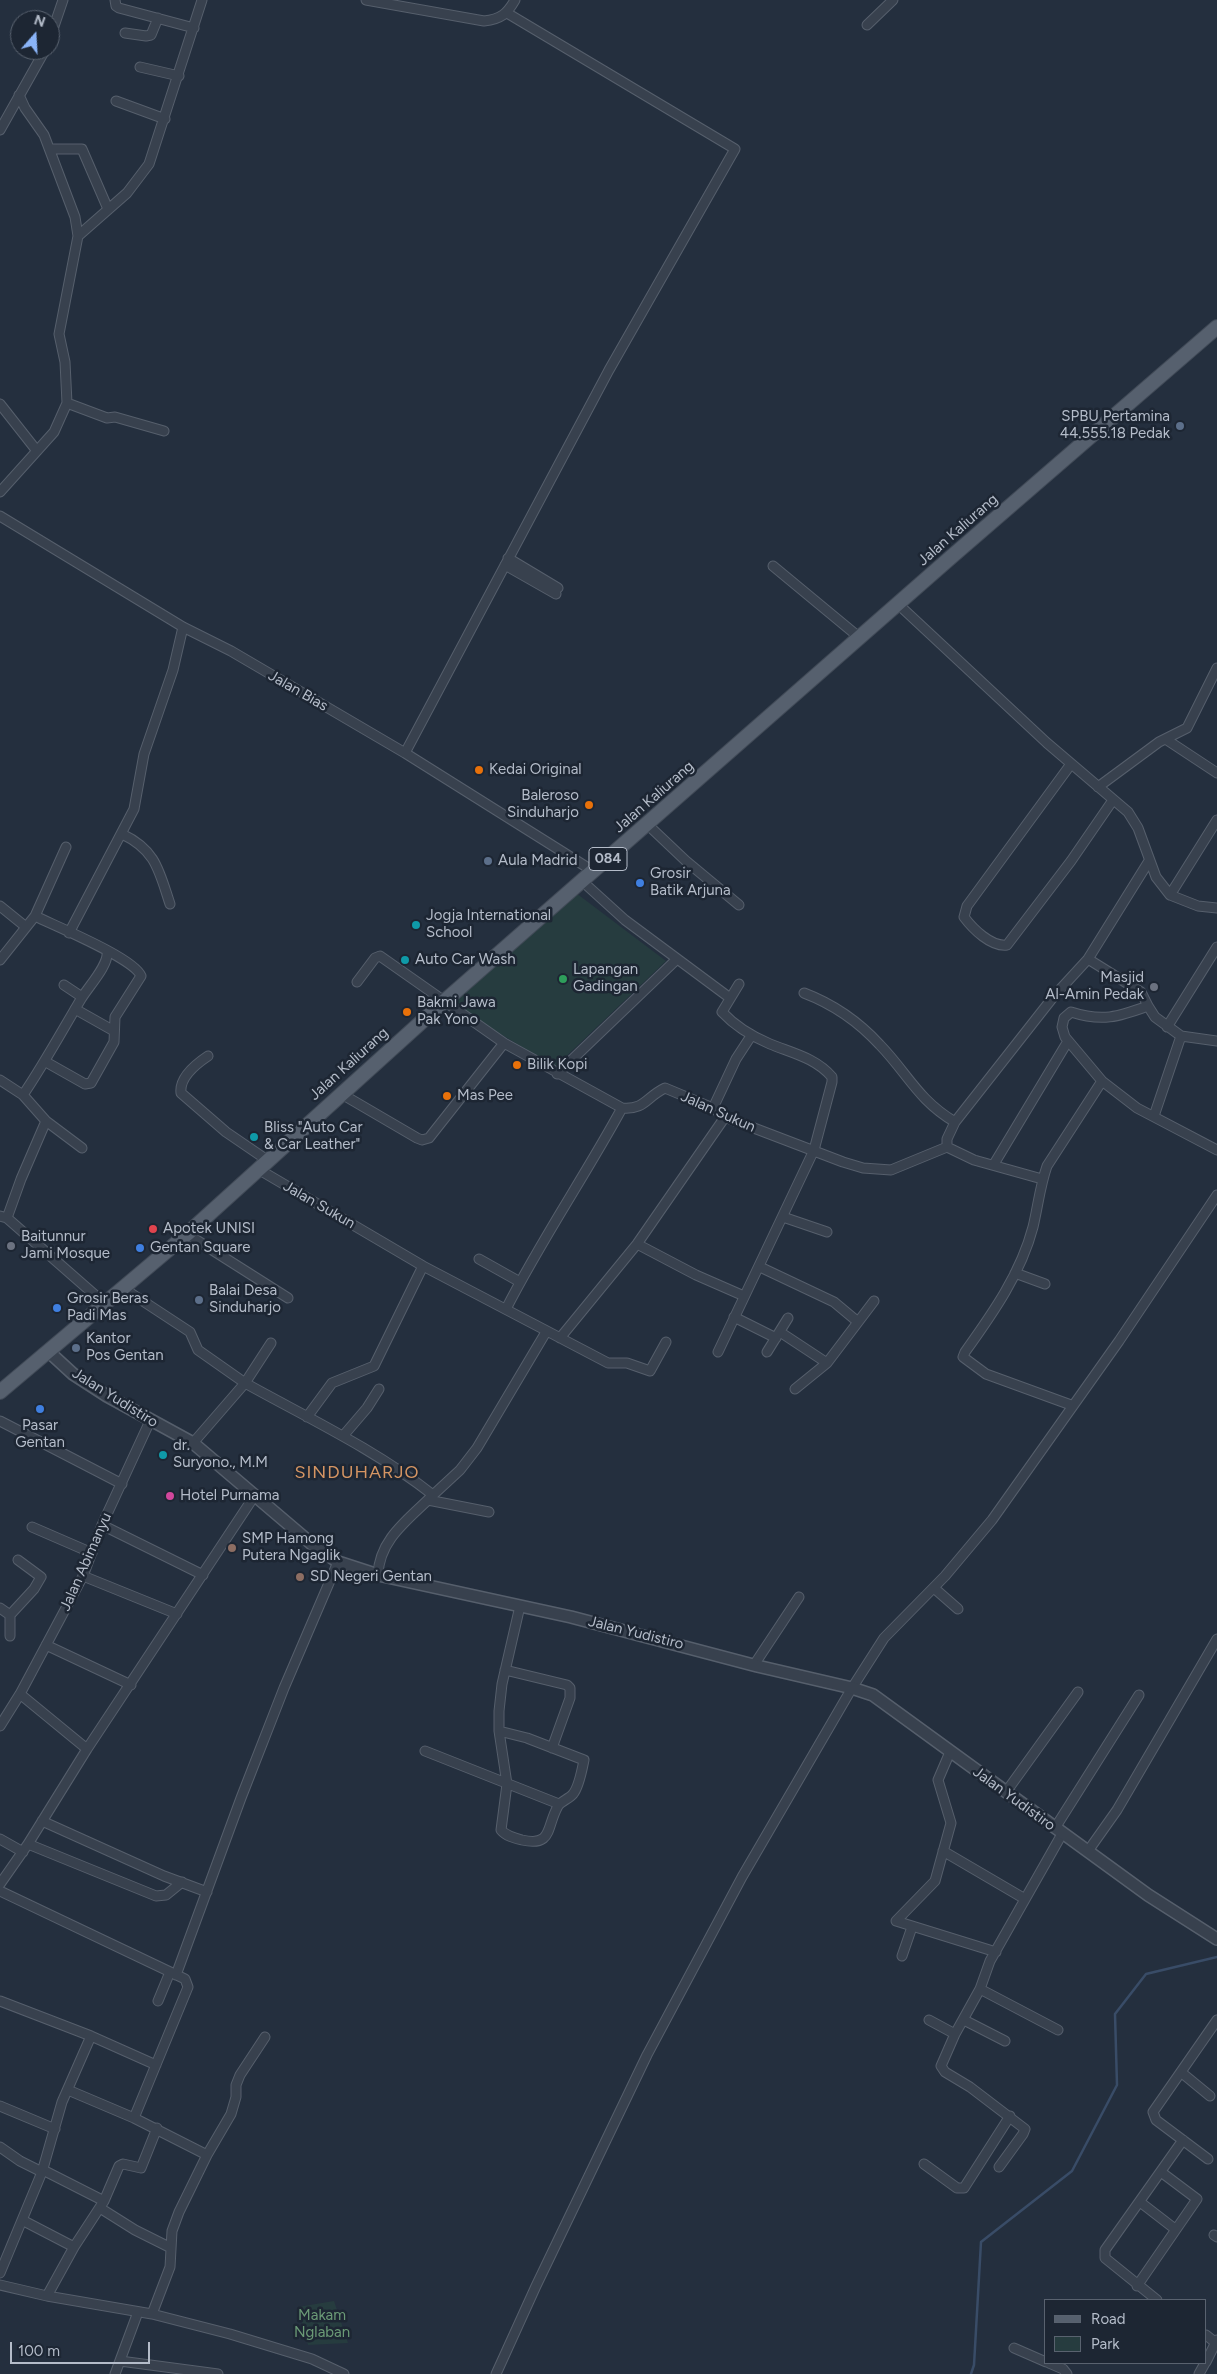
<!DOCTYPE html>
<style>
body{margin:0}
#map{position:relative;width:1217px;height:2374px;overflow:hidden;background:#242f3e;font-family:Figtree,sans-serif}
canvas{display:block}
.legend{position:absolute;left:1044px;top:2299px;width:162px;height:65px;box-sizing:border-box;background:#1d2633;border:1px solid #59626f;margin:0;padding:6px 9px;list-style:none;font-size:15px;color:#b4bcc9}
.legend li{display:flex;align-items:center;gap:10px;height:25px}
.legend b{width:25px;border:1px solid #59626f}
.north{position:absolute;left:10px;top:10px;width:50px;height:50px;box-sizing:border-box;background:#1d2633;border:1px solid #59626f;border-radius:50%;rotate:19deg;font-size:14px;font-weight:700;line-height:20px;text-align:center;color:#b4bcc9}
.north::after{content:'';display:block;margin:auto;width:18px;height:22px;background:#8ab4f8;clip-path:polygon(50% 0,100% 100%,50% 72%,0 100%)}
.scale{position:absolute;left:10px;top:2342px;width:140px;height:22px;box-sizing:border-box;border:2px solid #b4bcc9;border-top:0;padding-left:6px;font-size:15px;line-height:18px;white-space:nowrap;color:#b4bcc9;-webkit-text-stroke:4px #1d2633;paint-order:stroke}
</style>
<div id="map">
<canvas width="1217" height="2374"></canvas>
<ul class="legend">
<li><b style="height:6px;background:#56606e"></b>Road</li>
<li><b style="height:14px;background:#263c3f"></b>Park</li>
</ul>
<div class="north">N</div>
<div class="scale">100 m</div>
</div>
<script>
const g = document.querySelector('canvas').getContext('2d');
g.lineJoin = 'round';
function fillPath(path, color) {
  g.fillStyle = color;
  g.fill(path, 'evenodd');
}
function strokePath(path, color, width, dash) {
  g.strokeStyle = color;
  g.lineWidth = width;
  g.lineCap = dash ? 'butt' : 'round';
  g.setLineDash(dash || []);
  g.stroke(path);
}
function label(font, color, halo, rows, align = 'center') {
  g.font = font + ' Figtree,sans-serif';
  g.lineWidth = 5;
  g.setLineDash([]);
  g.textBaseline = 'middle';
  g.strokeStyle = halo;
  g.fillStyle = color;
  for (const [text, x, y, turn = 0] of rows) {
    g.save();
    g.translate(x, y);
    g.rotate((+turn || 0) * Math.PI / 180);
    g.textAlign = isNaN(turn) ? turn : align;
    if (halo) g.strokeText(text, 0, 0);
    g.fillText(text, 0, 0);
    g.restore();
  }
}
fillPath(new Path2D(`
 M576 893 666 961 555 1067 451 1004Z
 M334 2301 348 2343 308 2345 298 2307Z`), '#263c3f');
strokePath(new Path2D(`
 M971 2374 974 2365 981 2242 1072 2171 1117 2085 1115 2014 1146 1974 1217 1957`), '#394c67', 2.5);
const minor = new Path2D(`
 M115 0 116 6 119 8 194 28
 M366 0 484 21C501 19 507 14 515 0
 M867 25 893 0
 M125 33 146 36 151 35 158 18
 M50 38 63 0
 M140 67 179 76
 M116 101 165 119
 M0 130 45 50
 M50 149H82L108 209
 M78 236 127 193 149 164 202 0
 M67 403 107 418 115 417 164 431
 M0 404 37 451
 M0 492 54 432 67 403 65 362 59 334 78 236 75 217 44 135 25 108 19 95
 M0 516 183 627 231 651 405 753 593 871
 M508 558 558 588
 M505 565 556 594
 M773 566 860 638
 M899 605 1047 743 1128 812 1138 828 1156 877 1170 895 1198 906 1217 908
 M1167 740 1217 773
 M405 753 609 370 735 149 507 13
 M1071 764 967 906 964 917C973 929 991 947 1007 945L1071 861 1113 800
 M1098 787 1159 742 1187 728 1217 668
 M648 825 686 861 739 905
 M122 834C156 850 159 871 170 904
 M582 881 625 920 730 998
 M1170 895 1217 820
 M0 906 26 927
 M35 916C55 926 134 958 141 976L115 1017 114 1042 91 1083 85 1084 46 1062
 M69 933 134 809 144 754 173 670 183 627
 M1088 959 1141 992 1148 1006
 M0 960 35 916 66 847
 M357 982 375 958 380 956 504 1043 622 1108C645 1110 646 1097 665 1088L713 1108 725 1117 843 1162 863 1168 891 1170 947 1147 974 1160 1042 1179
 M64 985 82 997
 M804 993C833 1004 858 1021 880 1045 908 1074 918 1100 955 1122
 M75 1009 114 1031
 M1167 1027 1217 947
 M1217 1041 1181 1036 1155 1017 1148 1006C1118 1017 1102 1022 1071 1012L1064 1018 1062 1027 1065 1037 1102 1081 1137 1108 1217 1150
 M208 1056C196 1064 179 1077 181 1093L226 1132 267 1160
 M557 1074 677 959
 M0 1080 23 1095C44 1064 62 1031 81 999 88 987 109 965 107 952
 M340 1093 417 1138 422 1140 429 1138 504 1043
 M713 1108 736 1059 751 1036
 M1154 1116 1181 1036
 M46 1121 82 1148
 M947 1147V1139L955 1122 1054 996 1088 959 1149 861
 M994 1164 1068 1041
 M258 1169 423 1266 608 1363H627L650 1371 666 1342
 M0 1216 7 1218 104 1303
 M783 1217 827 1232
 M7 1218 21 1179 46 1121 23 1095
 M187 1234 288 1298
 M637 1244 696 1275 744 1296
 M479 1259 520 1282
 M760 1267 834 1302 858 1322
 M1015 1273 1045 1284
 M123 1288 190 1332 198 1350 245 1383 193 1443
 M506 1309C541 1240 585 1176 622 1108
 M734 1317 776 1338
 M780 1332 827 1363
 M560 1338 637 1244 725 1117
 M271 1343 245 1383C308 1418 376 1450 433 1495 409 1519 379 1539 378 1575
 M718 1352 814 1150 832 1082V1077C816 1058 792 1053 770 1044 751 1036 736 1027 722 1012L739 984
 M767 1352 788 1318
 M795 1389 827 1363 874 1301
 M1071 1405 986 1374 963 1357 965 1352C993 1313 1021 1273 1033 1227 1038 1206 1040 1186 1047 1166L1102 1081
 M307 1417 332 1383 374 1366 423 1266
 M0 1421 122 1484
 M343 1436 367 1408 379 1389
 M433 1495 460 1470 477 1448 546 1332
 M428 1500 489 1512
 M102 1525 203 1575
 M32 1527 92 1553
 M83 1576 177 1614
 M934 1588 958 1609
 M0 1608 10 1615V1636
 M10 1615 34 1589 41 1577 18 1560
 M46 1645 131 1685
 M754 1665 799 1597
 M505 1670 567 1685 570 1688V1698L552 1748
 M20 1694 87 1749
 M0 1726 20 1694 83 1576 102 1525 150 1421
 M499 1731 527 1738 584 1760C582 1770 579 1787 573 1794 569 1799 561 1801 558 1806 546 1827 553 1847 522 1840 514 1838 506 1836 501 1830L507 1784 499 1731V1711L502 1684 520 1606
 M425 1751 559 1804
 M950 1752 938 1780 951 1823 935 1881 896 1921 996 1952
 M1006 1792 1078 1692
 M42 1821 164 1876 207 1892
 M1055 1828 1139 1695
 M0 1839 23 1852
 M28 1844 156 1896 166 1895 182 1882
 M943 1851 1025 1899
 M1088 1851 1117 1810 1217 1639
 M0 1884 28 1844 87 1749 255 1495
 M0 1891 185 1979 188 1987 134 2118
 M902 1956 912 1927
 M176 1975 241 1798 284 1688 338 1562
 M980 1989 1058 2030
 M0 2001 91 2036 62 2102 42 2172 0 2273
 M158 2001 170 1972
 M929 2020 955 2034
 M964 2020 1005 2041
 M91 2036 156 2065
 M1182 2073 1210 2096
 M68 2090 134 2118 207 2155
 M0 2106 55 2129
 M0 2147 20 2161 42 2172
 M1208 2159 1156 2120 1153 2112 1217 2020
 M924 2164 957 2188H964L1010 2116
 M999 2167 1023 2134 1025 2129 970 2087 945 2072 941 2066 955 2034 980 1989 990 1961 1062 1834
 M43 2170 104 2201
 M1140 2202 1175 2229
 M100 2208 135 2230 171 2248
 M22 2220 74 2247
 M1214 2235 1217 2237
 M0 2285 47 2296 152 2314 230 2334 312 2359 344 2374
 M1137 2286 1197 2199 1161 2172
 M47 2296 74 2247 104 2201 119 2166 123 2164 141 2168 157 2128
 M1157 2300 1105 2258V2250L1183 2140
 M152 2314 170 2267 172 2231 179 2212 207 2155 231 2114 236 2097V2085L240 2075 265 2037
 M1206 2335 1216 2343
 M1014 2348 1046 2362
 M120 2361 218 2374
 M1206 2362 1217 2340
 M1049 2363 1063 2369 1067 2374
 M115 2374 138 2312
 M496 2374 536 2286 647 2055 742 1877 852 1688 884 1638 945 1576 992 1520 1119 1341 1217 1195
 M1199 2374 1205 2363`);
const tertiary = new Path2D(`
 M48 1351 73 1374 107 1396 193 1443 313 1545 338 1562 378 1575 571 1617 757 1666 852 1688 873 1695 1148 1895 1217 1939`);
const primary = new Path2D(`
 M0 1392 187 1234 439 1006 950 558 1217 327`);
strokePath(minor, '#565f6c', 11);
strokePath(tertiary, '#565f6c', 14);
strokePath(primary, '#414a57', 16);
strokePath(minor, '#38414e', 9);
strokePath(tertiary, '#38414e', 11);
strokePath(primary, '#56606e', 14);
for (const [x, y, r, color] of [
 [1180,426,5,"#5c6f8a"],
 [479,770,5,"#e8710a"],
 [589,805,5,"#e8710a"],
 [488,861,5,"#5c6f8a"],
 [640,883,5,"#3f7fe0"],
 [416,925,5,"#0f9aa8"],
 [405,960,5,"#0f9aa8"],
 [563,979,5,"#2e9e5b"],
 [1154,987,5,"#6b7280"],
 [407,1012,5,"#e8710a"],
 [517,1065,5,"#e8710a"],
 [447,1096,5,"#e8710a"],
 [254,1137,5,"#0f9aa8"],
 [153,1229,5,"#e0444e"],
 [11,1246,5,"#6b7280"],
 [140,1248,5,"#3f7fe0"],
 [199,1300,5,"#5c6f8a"],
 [57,1308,5,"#3f7fe0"],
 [76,1348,5,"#5c6f8a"],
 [40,1409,5,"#3f7fe0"],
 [163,1455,5,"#0f9aa8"],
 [170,1496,5,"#d1479c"],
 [232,1548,5,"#8d6e63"],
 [300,1577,5,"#8d6e63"]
]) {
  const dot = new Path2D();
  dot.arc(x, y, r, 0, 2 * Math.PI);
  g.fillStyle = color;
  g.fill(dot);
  strokePath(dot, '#1d2633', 2);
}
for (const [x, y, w] of [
 [608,859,38]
]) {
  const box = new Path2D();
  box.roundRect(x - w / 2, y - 11.5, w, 23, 4);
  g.fillStyle = '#1d2633';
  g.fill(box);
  strokePath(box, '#b4bcc9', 1);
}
label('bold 14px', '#b4bcc9', null, [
 ["084",608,859]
]);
label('15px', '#b4bcc9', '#1d2633', [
 ["SPBU Pertamina",1170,417,"right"],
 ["44.555.18 Pedak",1170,434,"right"],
 ["Kedai Original",489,770],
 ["Baleroso",579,796,"right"],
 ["Sinduharjo",579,813,"right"],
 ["Aula Madrid",498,861],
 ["Grosir",650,874],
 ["Batik Arjuna",650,891],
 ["Jogja International",426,916],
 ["School",426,933],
 ["Auto Car Wash",415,960],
 ["Lapangan",573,970],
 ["Gadingan",573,987],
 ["Masjid",1144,978,"right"],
 ["Al-Amin Pedak",1144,995,"right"],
 ["Bakmi Jawa",417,1003],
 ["Pak Yono",417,1020],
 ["Bilik Kopi",527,1065],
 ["Mas Pee",457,1096],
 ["Bliss \"Auto Car",264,1128],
 ["& Car Leather\"",264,1145],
 ["Apotek UNISI",163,1229],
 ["Baitunnur",21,1237],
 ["Jami Mosque",21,1254],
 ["Gentan Square",150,1248],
 ["Balai Desa",209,1291],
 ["Sinduharjo",209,1308],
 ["Grosir Beras",67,1299],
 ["Padi Mas",67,1316],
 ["Kantor",86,1339],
 ["Pos Gentan",86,1356],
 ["Pasar",40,1426,"center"],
 ["Gentan",40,1443,"center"],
 ["dr.",173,1446],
 ["Suryono., M.M",173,1463],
 ["Hotel Purnama",180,1496],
 ["SMP Hamong",242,1539],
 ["Putera Ngaglik",242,1556],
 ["SD Negeri Gentan",310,1577]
], 'left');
label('15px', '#b4bcc9', '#1d2633', [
 ["Jalan Kaliurang",958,530,-41],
 ["Jalan Bias",298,691,30],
 ["Jalan Kaliurang",654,797,-41],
 ["Jalan Kaliurang",349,1064,-42],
 ["Jalan Sukun",718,1112,24],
 ["Jalan Sukun",319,1205,30],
 ["Jalan Yudistiro",115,1398,32],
 ["Jalan Abimanyu",86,1562,-66],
 ["Jalan Yudistiro",636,1633,14],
 ["Jalan Yudistiro",1014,1799,36]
]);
label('15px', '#6b9a76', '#1d2633', [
 ["Makam",322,2316],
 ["Nglaban",322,2333]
]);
g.letterSpacing = '1px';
label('18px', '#d59563', '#1d2633', [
 ["SINDUHARJO",357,1473]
]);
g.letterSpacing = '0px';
</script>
